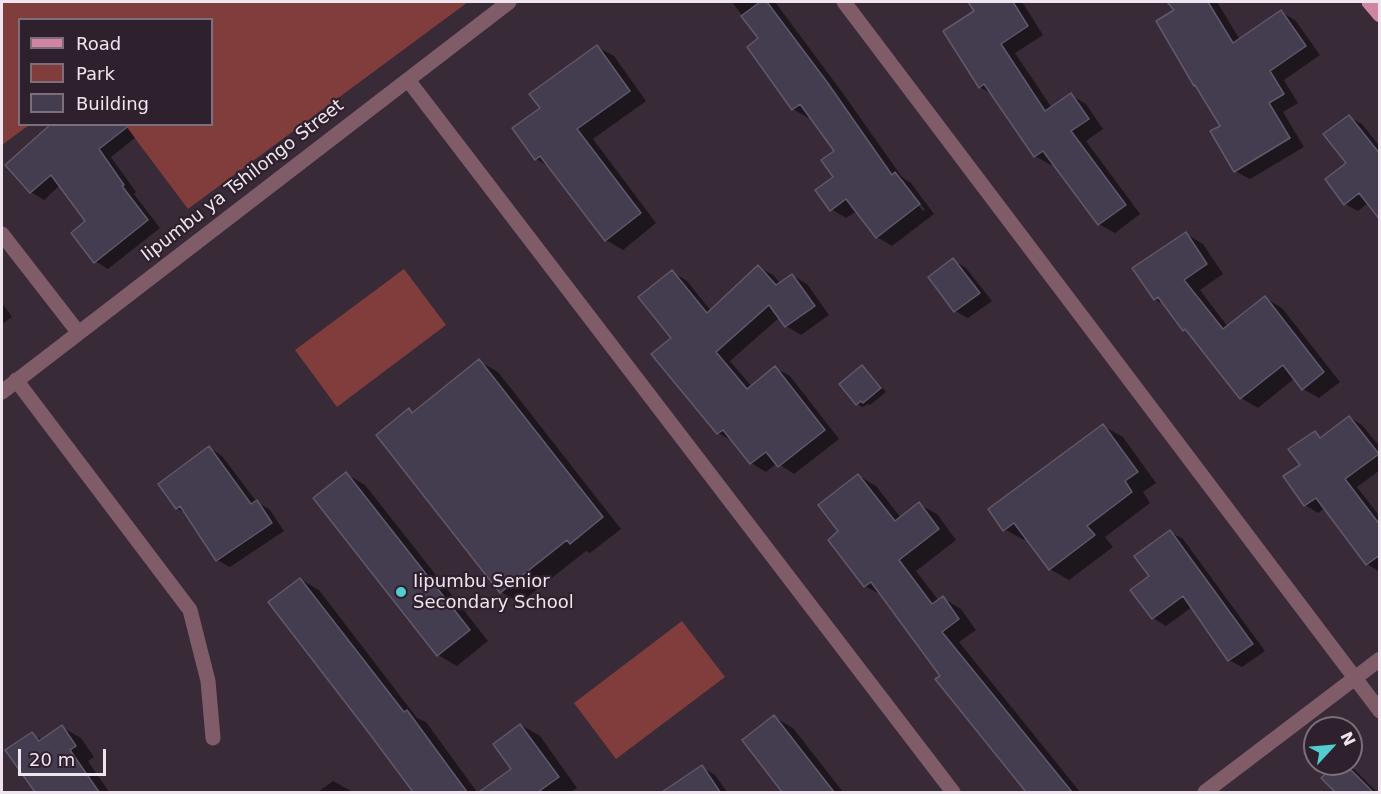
<!DOCTYPE html>
<style>
body{margin:0}
#map{position:relative;width:1381px;height:794px;overflow:hidden;background:#392a38;font-family:"DejaVu Sans",sans-serif}
canvas{display:block}
.frame{position:absolute;inset:0;border:3px solid #efe5ee;pointer-events:none}
.legend{position:absolute;left:18px;top:18px;width:195px;height:108px;box-sizing:border-box;background:#2f202e;border:2px solid #7c6f7b;margin:0;padding:8px 10px;list-style:none;font-size:18px;color:#efe5ee}
.legend li{display:flex;align-items:center;gap:12px;height:30px}
.legend b{width:30px;border:2px solid #7c6f7b}
.north{position:absolute;left:1303px;top:716px;width:60px;height:60px;box-sizing:border-box;background:#2f202e;border:2px solid #7c6f7b;border-radius:50%;rotate:64deg;font-size:16px;font-weight:700;line-height:24px;text-align:center;color:#efe5ee}
.north::after{content:'';display:block;margin:auto;width:21px;height:27px;background:#52cdcd;clip-path:polygon(50% 0,100% 100%,50% 72%,0 100%)}
.scale{position:absolute;left:18px;top:749px;width:88px;height:27px;box-sizing:border-box;border:3px solid #efe5ee;border-top:0;padding-left:8px;font-size:18px;line-height:21px;white-space:nowrap;color:#efe5ee;-webkit-text-stroke:4px #2f202e;paint-order:stroke}
</style>
<div id="map">
<canvas width="1381" height="794"></canvas>
<div class="frame"></div>
<ul class="legend">
<li><b style="height:8px;background:#cf85a1"></b>Road</li>
<li><b style="height:16px;background:#803d3c"></b>Park</li>
<li><b style="height:16px;background:#443d4f"></b>Building</li>
</ul>
<div class="north">N</div>
<div class="scale">20 m</div>
</div>
<script>
const g = document.querySelector('canvas').getContext('2d');
g.lineJoin = 'round';
function fillPath(path, color) {
  g.fillStyle = color;
  g.fill(path, 'evenodd');
}
function strokePath(path, color, width, dash) {
  g.strokeStyle = color;
  g.lineWidth = width;
  g.lineCap = dash ? 'butt' : 'round';
  g.setLineDash(dash || []);
  g.stroke(path);
}
function label(font, color, halo, rows, align = 'center') {
  g.font = font + ' "DejaVu Sans",sans-serif';
  g.lineWidth = 4.5;
  g.setLineDash([]);
  g.textBaseline = 'middle';
  g.strokeStyle = halo;
  g.fillStyle = color;
  for (const [text, x, y, turn = 0] of rows) {
    g.save();
    g.translate(x, y);
    g.rotate((+turn || 0) * Math.PI / 180);
    g.textAlign = isNaN(turn) ? turn : align;
    if (halo) g.strokeText(text, 0, 0);
    g.fillText(text, 0, 0);
    g.restore();
  }
}
fillPath(new Path2D(`
 M2 2H468L188 209 125 125 212 124V20H20V124L29 125 2 145Z
 M404 269 446 325 337 407 295 350Z
 M682 621 725 677 616 759 574 703Z`), '#803d3c');
fillPath(new Path2D(`
 M732 2H775L842 92 902 177 911 183 934 214 892 246 877 237 857 211 846 218 831 209 835 177 836 152 811 116 808 118 793 109 760 39ZM898 179H902L925 210 923 211Z
 M970 2H1022L1043 35 1015 53 1052 108 1071 95 1086 104 1103 129 1086 141 1140 214 1115 233 1099 224 1054 162 1051 165 1035 156 993 95 980 87 976 11Z
 M1169 2H1217L1240 40 1281 12 1295 20 1320 55 1284 80 1298 103 1283 112 1304 147 1250 179 1235 171 1222 126 1198 87 1195 85 1158 21 1176 11Z
 M597 47 614 56 646 101 593 139 656 223 623 250 606 240 550 167 536 159 542 108Z
 M1349 117 1362 124 1380 147V218L1368 203 1358 211 1345 204Z
 M54 124H125L135 138 111 157 136 192 134 194 160 228 108 269 95 261 87 222 60 185 44 200 31 192Z
 M1186 234 1203 244 1223 274 1200 290 1228 327 1265 298 1282 308 1340 382 1319 398 1303 389 1295 378 1258 408 1241 398 1190 333 1184 330 1166 306 1155 299Z
 M953 260 966 268 992 301 968 318 955 311Z
 M758 267 773 275 781 284 792 275 807 284 829 315 801 335 786 326 780 317 730 361 752 387 775 368 790 376 839 439 794 474 777 463 766 472 751 463 734 442 718 433 673 339 672 272 687 281 711 311Z
 M2 303 12 317 2 324Z
 M479 361 498 372 621 529 590 553 586 551 520 603 501 592 409 410 414 413Z
 M862 367 868 371 886 392 870 405 868 404 863 407 857 404Z
 M1349 417 1362 425 1380 447V470L1357 487 1380 517V572L1367 564 1325 508 1318 513 1305 505 1302 466 1315 433 1323 438Z
 M1103 426 1123 437 1156 483 1143 492 1150 503 1105 537 1113 547 1069 580 1050 569 1027 538 1024 540 1004 529Z
 M210 448 222 456 256 501 270 510 284 531 230 567 217 560 187 514 177 508Z
 M346 474 365 485 488 641 457 666 438 655Z
 M859 476 876 486 901 518 919 504 937 514 956 540 916 571 939 601 943 598 961 609 976 630 959 642 1080 792H1028L937 680 942 676 883 596 865 586 840 532Z
 M1170 532 1183 539 1265 651 1242 667 1229 660 1192 607 1166 626 1153 618 1151 577Z
 M300 579 319 590 417 718 426 722 477 792H415L371 732Z
 M774 717 793 728 843 792H784L744 740Z
 M521 725 540 736 577 788 571 792H482L513 769Z
 M62 727 81 738 94 757 88 761 109 792H36L7 750 32 734 43 740Z
 M1338 764H1346L1354 769 1377 792H1337L1323 778Z
 M702 767 715 775 727 792H664Z
 M333 781 353 792H318Z`), '#0007');
const building = new Path2D(`
 M760 2H767L827 82 892 175 895 172 920 204 876 238 846 199 830 211 815 190 833 177 821 160 834 151 800 104 792 110 747 47 758 38 741 16Z
 M968 2H1013L1028 26 1001 44 1045 111 1071 93 1089 119 1071 131 1126 205 1098 225 1043 151 1034 157 984 84 979 88 943 31 974 11Z
 M1167 2H1208L1233 43 1281 10 1306 46 1270 71 1284 94 1269 103 1290 138 1234 172 1210 131 1220 126 1195 85 1194 86 1156 21 1174 10Z
 M597 45 630 91 577 129 641 213 605 241 540 156 535 160 512 128 540 108 529 94Z
 M1349 115 1380 154V220L1359 193 1344 205 1325 179 1346 163 1323 134Z
 M51 124H131L99 149 124 185 122 186 148 220 94 263 71 233 85 221 51 175 30 193 5 165Z
 M1186 232 1207 264 1184 280 1223 329 1265 296 1324 372 1302 390 1283 365 1240 399 1185 329 1183 331 1158 297 1154 300 1132 268Z
 M953 258 980 293 954 312 928 277Z
 M758 265 776 285 792 274 815 306 785 327 769 305 716 352 747 389 775 366 825 430 778 467 766 452 750 464 723 430 717 434 651 354 671 338 638 297 672 270 707 313Z
 M479 359 603 517 570 544 567 540 500 593 376 435 409 408 412 413Z
 M862 365 881 388 863 403 861 401 856 405 839 384Z
 M1349 416 1379 454 1345 479 1380 525V555L1366 565 1316 498 1304 506 1283 476 1300 465 1288 449 1315 431 1320 438Z
 M1103 424 1138 472 1125 481 1132 492 1087 526 1095 535 1049 570 1014 523 1003 531 988 509Z
 M209 446 251 504 257 500 272 523 216 561 180 506 176 509 158 484Z
 M346 472 470 630 437 656 313 498Z
 M858 474 895 521 919 502 939 529 899 560 932 604 943 596 959 619 942 632 1072 792H1026L935 679 940 676 871 582 864 587 828 540 838 531 818 505Z
 M1170 530 1253 644 1228 661 1183 596 1152 619 1130 590 1149 576 1134 556Z
 M300 578 404 712 407 710 467 792H413L369 733 268 602Z
 M774 715 834 792H782L742 740Z
 M520 724 559 777 538 792H479L511 769 493 744Z
 M62 725 76 746 70 750 99 792H35L5 750 32 732 39 741Z
 M1336 764H1345L1373 792H1335L1321 778Z
 M702 765 720 792H662Z`);
fillPath(building, '#443d4f');
strokePath(building, '#60586c', 1.5);
strokePath(new Path2D(`
 M844 2 1380 711
 M408 80 953 792
 M2 234 78 332
 M16 380 190 610 208 681 213 738
 M2 392 509 2
 M1205 792 1380 659`), '#805c69', 15);
strokePath(new Path2D(`
 M1369 2 1380 15`), '#cf85a1', 15);
for (const [x, y, r, color] of [
 [401,592,6,"#52cdcd"]
]) {
  const dot = new Path2D();
  dot.arc(x, y, r, 0, 2 * Math.PI);
  g.fillStyle = color;
  g.fill(dot);
  strokePath(dot, '#2f202e', 2);
}
label('18px', '#efe5ee', '#2f202e', [
 ["Iipumbu ya Tshilongo Street",243,181,-38]
]);
label('18px', '#efe5ee', '#2f202e', [
 ["Iipumbu Senior",413,582],
 ["Secondary School",413,603]
], 'left');
</script>
